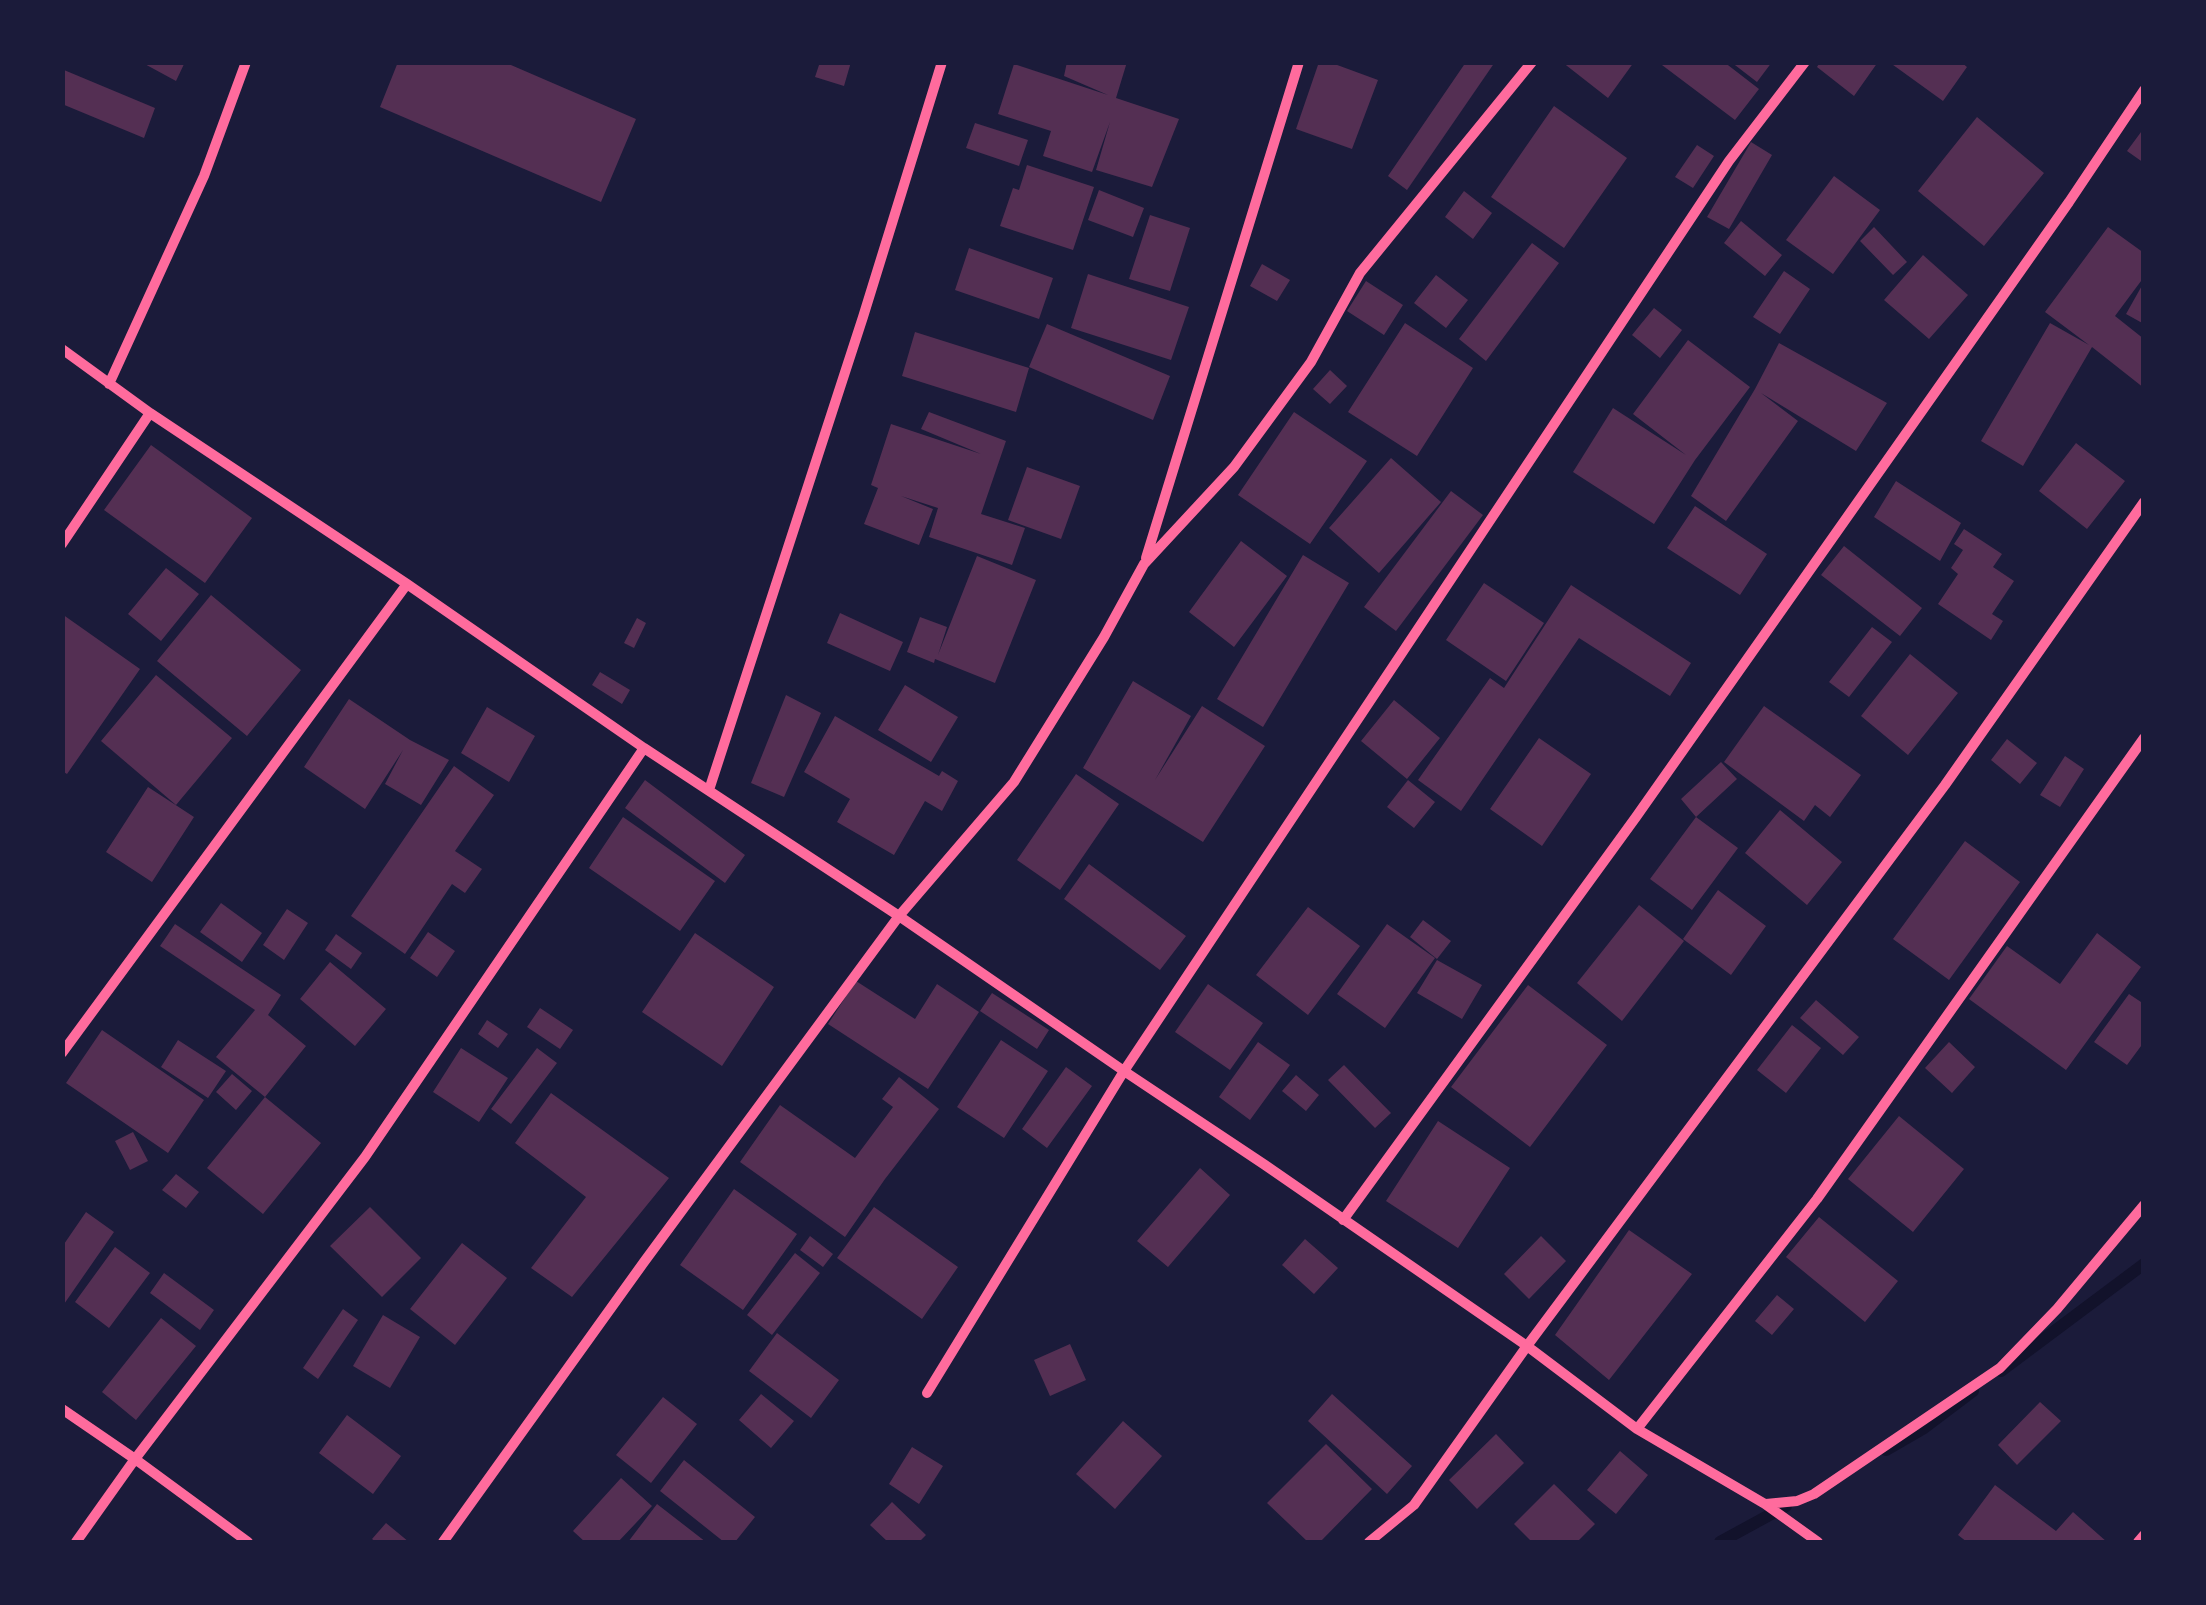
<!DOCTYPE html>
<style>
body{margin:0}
#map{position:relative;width:2206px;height:1605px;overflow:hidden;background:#1b1b3a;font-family:Lora,serif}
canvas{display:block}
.frame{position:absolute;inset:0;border:65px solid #1b1b3a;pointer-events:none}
</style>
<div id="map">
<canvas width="2206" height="1605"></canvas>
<div class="frame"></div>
</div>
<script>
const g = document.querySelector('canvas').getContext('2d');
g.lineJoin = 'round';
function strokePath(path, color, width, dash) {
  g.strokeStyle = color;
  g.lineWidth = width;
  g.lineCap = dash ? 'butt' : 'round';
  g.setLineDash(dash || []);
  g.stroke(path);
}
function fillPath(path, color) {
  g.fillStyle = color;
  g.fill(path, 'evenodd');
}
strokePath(new Path2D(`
 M2001 1371 2144 1264
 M1886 1450 1924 1428 1973 1391
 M1720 1542 1786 1506`), '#12122b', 12);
fillPath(new Path2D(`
 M141 62H185L176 81Z
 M398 62H504L636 119 601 202 380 107Z
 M820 62H851L844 86 815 77Z
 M1067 62H1127L1116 98 1179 119 1152 187 1096 170 1110 122 1092 172 1043 156 1051 131 998 114 1014 64 1108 95 1064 76Z
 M1319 62H1329L1378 80 1352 149 1296 129Z
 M1466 62H1495L1407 190 1388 176Z
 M1562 62H1634L1608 98Z
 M1658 62H1724L1759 89 1735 120Z
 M1731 62H1772L1757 82Z
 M1820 62H1878L1854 96 1817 67Z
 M1889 62H1961L1967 67 1943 101Z
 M64 70 155 108 144 138 62 104Z
 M1554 106 1627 158 1564 248 1491 197Z
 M1977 117 2044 173 1984 246 1918 191Z
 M975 123 1028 140 1019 166 966 148Z
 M2144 128V163L2127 151Z
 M1751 142 1772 155 1729 229 1707 217Z
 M1697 145 1714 156 1693 188 1675 177Z
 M1027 165 1094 187 1073 250 1000 226 1013 188 1019 190Z
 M1834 176 1880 210 1833 274 1786 240Z
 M1099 190 1144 208 1133 237 1088 220Z
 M1464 191 1492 213 1473 239 1445 217Z
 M1150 215 1190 228 1170 291 1129 279Z
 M1741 221 1782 255 1765 276 1724 243Z
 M1874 227 1907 262 1893 275 1860 241Z
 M2108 227 2144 253V277L2115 316 2144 339V388L2092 347 2023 466 1981 441 2050 323 2089 345 2045 312Z
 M1532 243 1559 263 1486 361 1459 339Z
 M969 248 1053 278 1039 319 955 290Z
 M1923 255 1968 295 1929 339 1884 300Z
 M1262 264 1290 280 1277 301 1250 286Z
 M1784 271 1810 289 1780 334 1753 317Z
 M1088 274 1189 307 1171 360 1071 328Z
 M1436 275 1468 300 1446 328 1414 303Z
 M1366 281 1403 305 1384 335 1347 311Z
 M2144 282V324L2126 314Z
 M1654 308 1682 330 1660 358 1632 335Z
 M1405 323 1473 368 1417 456 1348 412Z
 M1047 324 1170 376 1153 420 1029 367Z
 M915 332 1029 368 1016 412 902 376Z
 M1688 340 1750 387 1695 460 1654 524 1573 472 1613 408 1686 455 1633 414Z
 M1779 343 1887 403 1856 451 1761 393 1798 421 1726 521 1691 496 1755 389Z
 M1330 370 1347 386 1330 404 1313 389Z
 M929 412 1006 441 981 514 1025 528 1012 565 929 537 938 508 901 496 933 509 919 545 864 524 878 488 871 485 891 424 981 454 921 429Z
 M1294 412 1367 461 1310 544 1238 495Z
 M2076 443 2125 481 2087 529 2039 491Z
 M151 445 252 518 205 583 104 510Z
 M1391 458 1441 502 1379 573 1329 528Z
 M1027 467 1080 486 1061 539 1008 520Z
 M1896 481 1961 523 1940 561 1874 517Z
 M1451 491 1483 515 1396 631 1364 607Z
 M1695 506 1767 554 1740 595 1667 548Z
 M1964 529 2002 554 1993 567 2014 581 1992 614 2003 621 1991 640 1938 604 1958 574 1951 568 1963 550 1954 544Z
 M1241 541 1287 576 1234 647 1189 612Z
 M1844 546 1922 608 1900 636 1821 575Z
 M1303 555 1349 583 1263 727 1217 699Z
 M977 556 1036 580 995 683 935 659 934 663 907 652 920 617 947 627 938 655Z
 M166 568 199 594 161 641 128 614Z
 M1484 583 1544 623 1506 681 1446 640Z
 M1571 585 1691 663 1670 696 1579 638 1461 811 1418 780 1490 678 1504 688Z
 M211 595 301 670 247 736 157 661Z
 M840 613 903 642 890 671 827 643Z
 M62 614 140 669 67 774 62 771Z
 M637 618 646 623 634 648 624 643Z
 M1872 627 1892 642 1849 697 1829 682Z
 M1910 654 1958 693 1908 755 1861 716Z
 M600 672 630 690 622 704 592 685Z
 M156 675 232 738 176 805 101 741Z
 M1133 681 1191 716 1155 780 1202 706 1265 746 1203 842 1083 768Z
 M905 685 958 717 931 762 878 730Z
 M786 695 821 713 784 797 751 783Z
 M349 699 410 740 449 760 421 805 385 784 403 750 365 809 304 767Z
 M1394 700 1440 738 1407 779 1361 741Z
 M1764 706 1861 775 1830 817 1815 805 1804 821 1724 762Z
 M487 707 535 736 509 782 461 753Z
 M835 716 939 776 942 771 958 781 942 811 925 801 894 855 837 822 850 799 804 772Z
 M1539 738 1591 774 1542 846 1490 809Z
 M2007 739 2037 763 2020 784 1991 760Z
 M2065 756 2084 769 2060 807 2040 795Z
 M1721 762 1737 779 1696 817 1681 799Z
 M454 766 494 795 455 851 482 869 465 893 452 884 405 954 351 916Z
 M1076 774 1119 804 1060 890 1017 860Z
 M645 780 745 855 725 883 625 808Z
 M1408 780 1435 802 1414 828 1387 807Z
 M148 787 194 817 152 882 106 852Z
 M1780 810 1842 862 1807 905 1745 853Z
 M623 817 715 881 680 931 589 868Z
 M1696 817 1738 848 1692 910 1650 879Z
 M1965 841 2020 882 1949 980 1893 939Z
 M1089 864 1186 936 1160 970 1064 899Z
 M1718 890 1766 926 1731 975 1683 939Z
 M221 903 262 933 242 962 200 932Z
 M1639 905 1684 941 1622 1021 1577 983Z
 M1308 907 1360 946 1308 1015 1256 975Z
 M287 909 308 923 284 960 263 945Z
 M1423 920 1451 941 1437 959 1410 937Z
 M175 924 281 995 268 1015 306 1046 265 1097 321 1143 263 1214 207 1168 265 1097 216 1057 255 1010 160 946Z
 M1387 924 1435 958 1385 1028 1337 994Z
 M428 932 455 951 437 977 410 958Z
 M695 933 774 987 722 1066 642 1012Z
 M2097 933 2141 967 2066 1070 1969 999 2007 946 2060 984Z
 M336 934 362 953 351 969 325 950Z
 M1437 960 1482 985 1462 1019 1417 993Z
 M330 962 386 1009 355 1046 300 999Z
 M856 981 915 1019 937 984 979 1012 928 1089 828 1024Z
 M1208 984 1263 1023 1230 1070 1175 1032Z
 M1528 985 1607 1045 1530 1147 1451 1087Z
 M992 993 1049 1030 1037 1049 980 1011Z
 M2129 994 2144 1004V1042L2127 1065 2094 1042Z
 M1816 1000 1859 1037 1843 1055 1800 1018Z
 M540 1008 573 1030 560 1049 527 1027Z
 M487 1020 508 1034 498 1048 478 1034Z
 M1792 1025 1821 1048 1786 1093 1757 1070Z
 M102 1030 204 1100 168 1153 66 1083Z
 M178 1040 226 1071 208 1098 161 1067Z
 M1001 1040 1048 1071 1004 1138 957 1107Z
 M1258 1042 1290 1065 1250 1120 1219 1097Z
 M1949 1042 1975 1067 1952 1093 1925 1068Z
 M461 1048 508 1078 479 1122 433 1092Z
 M537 1048 557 1063 511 1124 491 1109Z
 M1344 1065 1391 1113 1375 1128 1328 1080Z
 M1066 1067 1092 1086 1047 1148 1022 1129Z
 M232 1074 252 1091 236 1110 216 1092Z
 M1296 1075 1319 1095 1306 1111 1282 1091Z
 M899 1077 939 1109 885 1179 845 1237 740 1162 780 1105 855 1158 893 1107 882 1099Z
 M551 1093 669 1178 572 1297 531 1268 586 1197 515 1143Z
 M1899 1116 1964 1169 1913 1232 1848 1179Z
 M1438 1121 1510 1168 1458 1248 1386 1201Z
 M133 1132 148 1161 130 1170 115 1141Z
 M1200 1168 1230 1195 1168 1267 1137 1241Z
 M176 1174 199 1192 186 1208 162 1190Z
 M734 1189 797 1234 743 1310 680 1265Z
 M370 1207 421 1258 382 1297 330 1246Z
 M874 1207 958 1267 922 1319 837 1258Z
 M86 1212 114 1232 62 1307V1247Z
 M1819 1217 1898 1281 1865 1322 1786 1257Z
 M1629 1230 1692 1274 1609 1380 1555 1335Z
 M810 1236 833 1254 823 1267 800 1250Z
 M1541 1236 1566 1261 1529 1299 1504 1274Z
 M1305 1239 1338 1268 1314 1294 1282 1265Z
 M462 1243 507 1278 455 1345 410 1309Z
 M115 1247 150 1273 109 1328 75 1302Z
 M795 1253 820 1273 772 1335 747 1315Z
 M164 1273 214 1310 200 1330 150 1293Z
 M1777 1295 1794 1309 1772 1335 1755 1321Z
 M343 1309 358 1320 318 1379 303 1368Z
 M383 1315 420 1337 390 1388 353 1366Z
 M161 1318 196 1346 136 1420 102 1392Z
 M777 1333 839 1380 811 1418 749 1371Z
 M1070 1344 1086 1380 1050 1396 1034 1360Z
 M761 1394 794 1421 771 1448 739 1420Z
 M1332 1394 1412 1466 1387 1494 1308 1421Z
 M663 1397 697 1424 651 1483 616 1455Z
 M2040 1402 2061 1421 2017 1465 1998 1445Z
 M347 1415 401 1456 373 1494 319 1453Z
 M1123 1421 1162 1456 1115 1509 1076 1474Z
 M1496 1434 1524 1463 1477 1509 1449 1480Z
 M1326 1444 1372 1489 1320 1542H1308L1267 1503Z
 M912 1447 943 1466 919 1504 889 1484Z
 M1620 1451 1648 1475 1616 1514 1587 1490Z
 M684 1460 755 1517 735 1542H724L660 1491Z
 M621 1478 652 1506 618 1542H585L573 1531Z
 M1554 1484 1595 1524 1577 1542H1532L1514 1524Z
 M1995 1485 2056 1531 2073 1512 2107 1542H1967L1958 1535Z
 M892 1502 926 1535 919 1542H888L870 1525Z
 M657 1504 706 1542H628Z
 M386 1523 409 1542H376L372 1539Z`), '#542f53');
strokePath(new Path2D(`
 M62 349 150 413 407 584 644 748 899 916 1124 1071 1265 1165 1527 1346 1637 1429 1765 1504 1818 1542
 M109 384 204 176 246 62
 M62 544 150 413
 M1146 558 1299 62
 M709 790 863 317 942 62
 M62 1053 407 584
 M1343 1220 1636 817 2069 202 2144 90
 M927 1393 1124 1071 1729 161 1805 62
 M62 1409 135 1459 248 1542
 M1637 1429 1817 1199 2144 738
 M1766 1504 1797 1501 1814 1494 2000 1368 2057 1309 2144 1205
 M76 1542 135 1459 365 1157 644 748
 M443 1542 644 1262 899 916 1014 782 1104 637 1144 564 1234 467 1311 362 1360 273 1532 62
 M1369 1542 1414 1505 1527 1346 1945 785 2144 502
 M2138 1542 2144 1535`), '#ff6b9d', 10);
</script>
